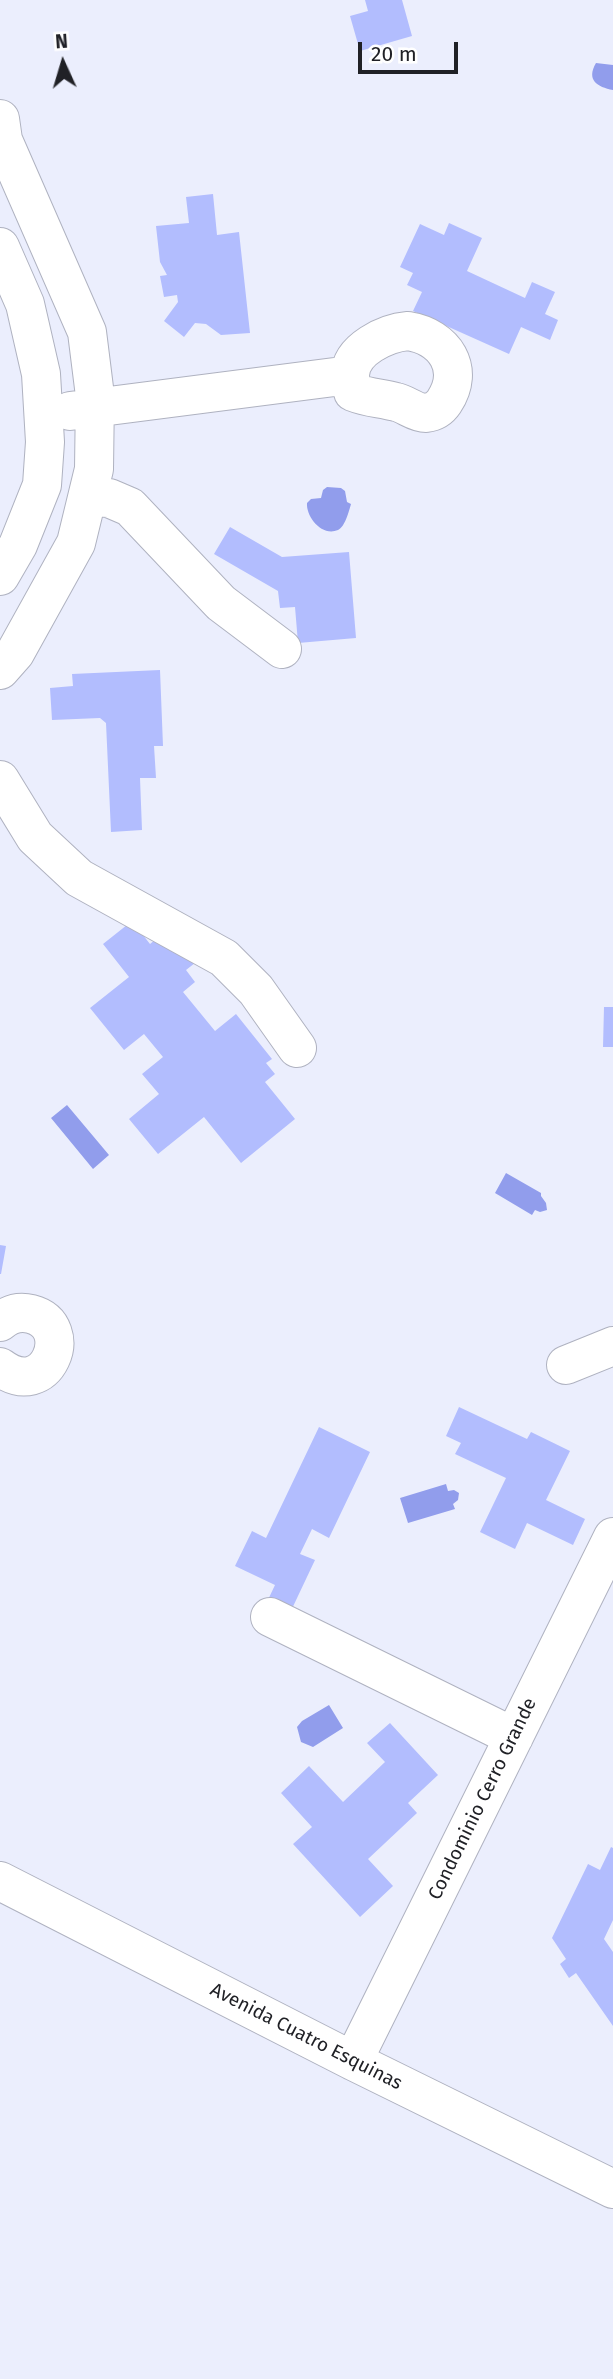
<!DOCTYPE html>
<style>
body{margin:0}
#map{position:relative;width:613px;height:2379px;overflow:hidden;background:#ebeefd;font-family:"Fira Sans",sans-serif}
canvas{display:block}
.north{position:absolute;left:28px;top:28px;width:70px;height:70px;-webkit-text-stroke:5px #fff;paint-order:stroke;rotate:356deg;font-size:19px;font-weight:700;line-height:28px;text-align:center;color:#202126}
.north::after{content:'';display:block;margin:auto;width:24px;height:32px;background:#202126;clip-path:polygon(50% 0,100% 100%,50% 72%,0 100%)}
.scale{position:absolute;left:358px;top:42px;width:100px;height:32px;box-sizing:border-box;border:4px solid #202126;border-top:0;padding-left:9px;font-size:21px;line-height:24px;white-space:nowrap;color:#202126;-webkit-text-stroke:5px #fff;paint-order:stroke}
</style>
<div id="map">
<canvas width="613" height="2379"></canvas>
<div class="north">N</div>
<div class="scale">20 m</div>
</div>
<script>
const g = document.querySelector('canvas').getContext('2d');
g.lineJoin = 'round';
function fillPath(path, color) {
  g.fillStyle = color;
  g.fill(path, 'evenodd');
}
function strokePath(path, color, width, dash) {
  g.strokeStyle = color;
  g.lineWidth = width;
  g.lineCap = dash ? 'butt' : 'round';
  g.setLineDash(dash || []);
  g.stroke(path);
}
function label(font, color, halo, rows, align = 'center') {
  g.font = font + ' "Fira Sans",sans-serif';
  g.lineWidth = 5;
  g.setLineDash([]);
  g.textBaseline = 'middle';
  g.strokeStyle = halo;
  g.fillStyle = color;
  for (const [text, x, y, turn = 0] of rows) {
    g.save();
    g.translate(x, y);
    g.rotate((+turn || 0) * Math.PI / 180);
    g.textAlign = isNaN(turn) ? turn : align;
    if (halo) g.strokeText(text, 0, 0);
    g.fillText(text, 0, 0);
    g.restore();
  }
}
fillPath(new Path2D(`
 M596 63 613 65V90C597 87 586 80 596 63Z
 M327 487 341 488 345 491 347 502 351 504C349 511 345 527 338 530 322 537 306 517 307 503L311 499 321 498 323 490Z
 M67 1105 109 1155 93 1169 51 1118Z
 M506 1173 541 1193V1196L546 1203 547 1210 540 1212 535 1210 532 1215 495 1193Z
 M446 1484 448 1491 454 1490 459 1493 458 1500 453 1504 455 1509 408 1523 400 1498Z
 M329 1705 343 1728 313 1747 301 1742 297 1727 302 1721Z`), '#919dec');
fillPath(new Path2D(`
 M365 0H402L412 36 360 51 350 16 368 11Z
 M213 194 217 235 239 232 250 333 221 335 206 324 195 323 184 337 164 321 178 302 177 295 164 297 160 276 167 275 160 262 156 226 189 223 186 197Z
 M449 223 482 238 467 271 525 298 532 282 555 292 545 314 558 320 550 340 521 327 509 354 413 311 422 292 407 285 413 273 400 267 420 224 444 235Z
 M230 527 282 557 349 552 356 638 298 643 295 607 280 608 278 591 214 554Z
 M160 670 163 746H154L156 778H140L142 830 111 832 106 723 100 718 52 720 50 688 73 686 72 674Z
 M132 921 150 944 168 929 195 963 186 970 195 982 183 992 215 1031 236 1014 272 1059 266 1063 275 1074 265 1082 295 1119 241 1163 204 1117 158 1154 129 1119 159 1094 142 1074 163 1057 144 1034 124 1050 90 1008 129 977 103 944Z
 M604 1007H613V1047H603Z
 M0 1245 6 1246 1 1274H0Z
 M459 1407 527 1439 531 1432 570 1451 546 1500 585 1519 573 1545 527 1523 515 1549 480 1532 506 1478 455 1454 461 1443 446 1436Z
 M319 1427 370 1452 329 1538 312 1529 300 1554 315 1560 289 1615 266 1604 275 1585 235 1566 252 1531 266 1538Z
 M390 1723 438 1775 408 1803 417 1813 368 1859 393 1886 360 1917 293 1844 312 1827 281 1793 309 1766 343 1802 385 1762 367 1743Z
 M611 1847 613 1848V1920L604 1939 613 1952V2026L576 1973 569 1978 560 1964 566 1959 552 1938 588 1864 600 1870Z`), '#b2bdfe');
const minor = new Path2D(`
 M0 119 3 140 87 332 95 396 94 469 76 543 15 653 0 670
 M0 247 25 304 41 374 45 442 42 485 18 545 0 576
 M408 331C445 337 466 369 444 402 440 408 434 412 426 413 415 413 406 404 396 402 381 398 368 398 353 392 352 387 350 380 350 375 351 349 386 333 408 331Z
 M70 411 350 375
 M88 497 109 498 130 507 221 603 282 649
 M0 780 35 837 79 878 224 958 256 990 297 1048
 M0 1322C9 1314 19 1311 31 1314 78 1326 47 1403 0 1367
 M566 1365 613 1346
 M270 1617 514 1737
 M0 1881 353 2061 613 2189
 M353 2061 613 1537`);
strokePath(minor, '#afb2c0', 40);
strokePath(minor, '#fff', 38);
label('19px', '#202126', '#fff', [
 ["Condominio Cerro Grande",483,1799,-64],
 ["Avenida Cuatro Esquinas",306,2037,27]
]);
</script>
